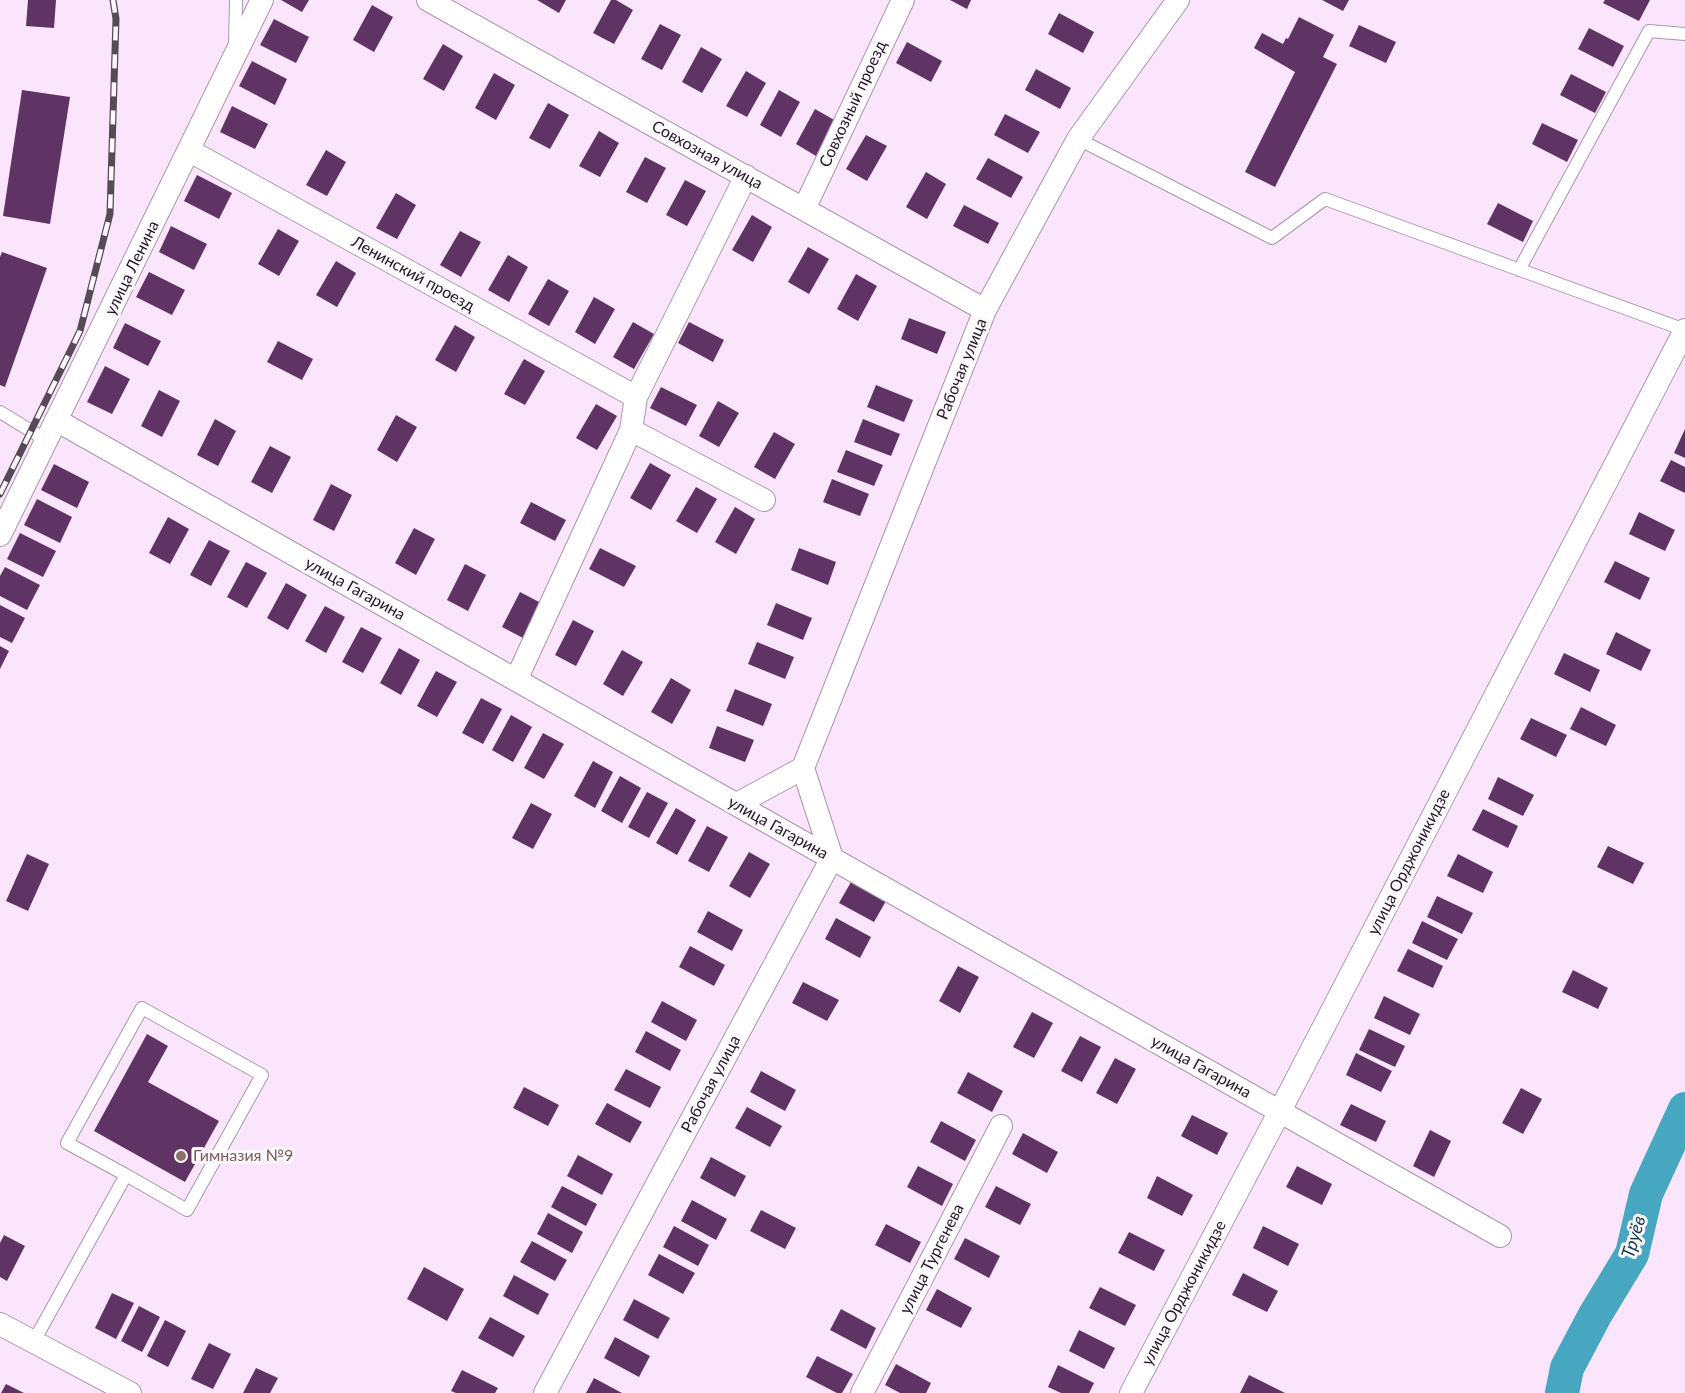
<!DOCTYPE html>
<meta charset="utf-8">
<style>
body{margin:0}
canvas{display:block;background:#fae5fc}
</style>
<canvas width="1685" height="1393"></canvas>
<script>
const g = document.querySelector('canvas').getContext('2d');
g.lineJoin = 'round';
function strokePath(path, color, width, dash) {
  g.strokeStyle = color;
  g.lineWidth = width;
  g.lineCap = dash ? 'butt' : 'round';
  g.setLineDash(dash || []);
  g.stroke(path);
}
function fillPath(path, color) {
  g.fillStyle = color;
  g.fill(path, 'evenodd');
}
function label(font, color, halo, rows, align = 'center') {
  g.font = font + ' Lato,sans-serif';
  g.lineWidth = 6;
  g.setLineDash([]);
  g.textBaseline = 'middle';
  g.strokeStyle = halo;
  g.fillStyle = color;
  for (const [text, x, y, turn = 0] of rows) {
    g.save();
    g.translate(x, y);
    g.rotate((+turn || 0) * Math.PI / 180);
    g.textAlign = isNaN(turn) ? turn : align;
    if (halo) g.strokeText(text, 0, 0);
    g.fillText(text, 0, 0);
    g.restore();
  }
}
strokePath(new Path2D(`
 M1562 1393 1567 1368 1595 1315 1632 1254 1646 1194 1685 1109`), '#47a7c1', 34);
fillPath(new Path2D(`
 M28 0H56L54 28 26 26Z
 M281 0H309L302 12Z
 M537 0H566L559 13Z
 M611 0H616L633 10 614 44 593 33Z
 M950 0H971L967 9Z
 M1322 0H1349L1343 11Z
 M1605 0H1650L1639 21 1603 3Z
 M372 5 393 17 374 52 353 40Z
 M1059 13 1094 32 1083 53 1048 34Z
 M1299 17 1334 35 1323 57 1337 64 1275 187 1245 172 1295 72 1254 48 1262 33 1283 44 1286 38 1288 39Z
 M274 19 309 37 296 63 260 45Z
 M660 24 681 35 662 70 641 59Z
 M1359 25 1396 42 1386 63 1349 46Z
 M1589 28 1624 46 1613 67 1578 49Z
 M907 42 942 61 931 82 896 63Z
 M443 44 463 56 444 91 423 79Z
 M701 47 722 59 702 93 682 82Z
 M252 61 287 79 275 105 239 86Z
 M1036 69 1071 88 1060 109 1025 90Z
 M746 71 766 83 747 117 726 106Z
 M494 73 515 85 496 120 475 108Z
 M1571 74 1606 92 1595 113 1560 95Z
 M22 90 70 97 50 224 3 216Z
 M779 90 800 102 781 137 760 125Z
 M548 103 569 115 550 149 529 138Z
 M232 106 268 124 255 149 220 132Z
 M815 109 836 121 816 156 796 144Z
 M1005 114 1040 132 1028 153 994 135Z
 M1542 123 1578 140 1567 162 1532 144Z
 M599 131 619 143 600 177 579 166Z
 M866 135 887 146 867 181 846 169Z
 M326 150 346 162 327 196 306 185Z
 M645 157 666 168 647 203 626 192Z
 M988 158 1023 177 1011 198 976 179Z
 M926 172 946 184 927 219 906 207Z
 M197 175 232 193 219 219 184 201Z
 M685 180 706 191 687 226 666 215Z
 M396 193 416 205 397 239 376 228Z
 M1498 203 1533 221 1523 242 1487 224Z
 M964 205 999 223 988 244 953 226Z
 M752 215 772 227 753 262 732 250Z
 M171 226 207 244 194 270 159 252Z
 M278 229 299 241 279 276 258 264Z
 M460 231 481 242 461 277 440 265Z
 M808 247 829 259 809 294 788 282Z
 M2 252 47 268 5 387 0 385V257Z
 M508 255 528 267 509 302 488 290Z
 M336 261 356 273 337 307 316 295Z
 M149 272 185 290 172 315 136 297Z
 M856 274 877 286 858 321 837 309Z
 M548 279 569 291 549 326 528 314Z
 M594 297 615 309 595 344 575 332Z
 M909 318 946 332 937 354 901 339Z
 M633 322 654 334 634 369 613 357Z
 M689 322 724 340 713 362 678 343Z
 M125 323 161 341 148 366 113 348Z
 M455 325 475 337 456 372 435 360Z
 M278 341 313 359 302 380 267 362Z
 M524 359 545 371 525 405 504 394Z
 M105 366 130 379 112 414 87 402Z
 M876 385 913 400 904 422 867 407Z
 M661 387 697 405 686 426 650 408Z
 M159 390 180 401 162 437 141 426Z
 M718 401 739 413 719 447 699 436Z
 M596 404 617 416 597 450 576 438Z
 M396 415 417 427 397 462 377 450Z
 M215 419 236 431 218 466 197 455Z
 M863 419 900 434 891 456 854 442Z
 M1685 429V458L1674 453Z
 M774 432 795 444 775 479 754 467Z
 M270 446 291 457 272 493 251 482Z
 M846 450 883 465 874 486 837 472Z
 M1671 460 1685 467V493L1660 481Z
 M650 463 671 475 651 510 630 498Z
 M54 464 89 482 77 508 41 490Z
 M832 479 869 494 860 516 823 502Z
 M331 484 352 495 334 531 313 520Z
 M696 487 717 499 697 533 676 521Z
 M37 499 72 517 60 543 24 525Z
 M531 502 566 520 555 541 520 523Z
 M735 507 755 519 736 554 715 542Z
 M1639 512 1675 530 1665 551 1629 534Z
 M168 517 189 529 170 564 149 553Z
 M414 528 435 539 416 575 395 563Z
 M20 533 56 551 43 577 7 559Z
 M209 540 230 551 211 586 190 575Z
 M600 548 636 566 624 587 589 569Z
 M799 548 836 562 828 585 791 570Z
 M1615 561 1650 578 1640 600 1604 582Z
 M246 562 267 573 247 608 227 597Z
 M465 564 486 575 468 611 447 600Z
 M5 567 40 585 27 610 0 596V576Z
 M286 583 307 595 288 630 267 618Z
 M520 592 541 603 523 638 502 627Z
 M776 603 812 618 803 640 767 625Z
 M0 605 25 618 12 643 0 637Z
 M325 606 345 617 326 653 305 641Z
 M573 620 594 631 576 666 555 655Z
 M361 627 382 638 363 673 342 662Z
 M1616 632 1651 650 1641 671 1606 654Z
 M757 642 794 657 785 679 748 664Z
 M0 646 9 651 0 669Z
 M399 648 420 660 401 695 380 683Z
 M622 650 643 662 623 696 603 684Z
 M1564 653 1600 670 1590 692 1554 674Z
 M436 671 457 682 437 717 417 706Z
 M671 678 691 690 672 724 651 712Z
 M735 689 772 704 763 726 726 711Z
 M481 698 502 709 483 744 462 733Z
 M1581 707 1616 725 1606 746 1570 729Z
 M511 715 532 727 513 762 492 750Z
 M1531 718 1567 735 1556 757 1520 739Z
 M717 726 754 740 745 762 709 748Z
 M543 733 564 744 544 779 524 768Z
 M593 761 613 772 595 808 574 796Z
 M620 776 641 788 622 823 601 811Z
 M1498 777 1534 795 1523 816 1488 799Z
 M647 792 668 803 649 838 628 827Z
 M531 803 552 814 533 849 512 838Z
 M676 808 696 820 677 855 656 843Z
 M1483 809 1518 826 1508 848 1472 830Z
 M707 826 728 837 709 872 688 861Z
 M1608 846 1644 863 1633 884 1597 867Z
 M749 852 770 864 750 898 729 886Z
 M27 854 49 864 28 911 6 901Z
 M1458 854 1493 872 1483 893 1447 876Z
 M851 882 886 901 874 922 839 903Z
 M1437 896 1473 913 1462 934 1427 917Z
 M708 911 743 930 732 951 697 932Z
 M836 918 871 937 860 958 825 939Z
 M1422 921 1458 939 1447 960 1412 943Z
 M690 946 725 965 714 986 679 967Z
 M1408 949 1443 966 1433 988 1397 971Z
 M958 966 979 977 960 1013 939 1001Z
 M1573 970 1608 988 1598 1009 1562 992Z
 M803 982 839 1000 827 1021 792 1003Z
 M1384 996 1420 1014 1410 1035 1374 1018Z
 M662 1001 697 1020 686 1041 651 1022Z
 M1032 1012 1053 1023 1034 1058 1013 1047Z
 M1369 1029 1405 1046 1395 1067 1359 1050Z
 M646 1031 681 1050 670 1071 635 1052Z
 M147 1034 168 1046 148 1082 219 1121 185 1182 94 1131Z
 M1080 1036 1101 1047 1082 1082 1061 1071Z
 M1356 1053 1392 1071 1381 1092 1346 1075Z
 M1115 1058 1136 1069 1117 1104 1096 1093Z
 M626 1069 661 1087 650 1108 614 1090Z
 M761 1071 796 1090 785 1111 750 1092Z
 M968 1072 1003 1091 992 1112 957 1093Z
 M524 1087 559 1105 548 1126 513 1108Z
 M1521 1088 1542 1099 1523 1134 1502 1123Z
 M607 1103 642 1122 630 1143 595 1124Z
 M1351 1104 1386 1121 1376 1142 1340 1125Z
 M747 1107 782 1126 770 1147 735 1128Z
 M1192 1115 1228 1133 1217 1155 1181 1136Z
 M941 1121 976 1140 965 1161 930 1142Z
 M1430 1130 1451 1141 1434 1177 1413 1166Z
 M1023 1133 1058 1152 1047 1173 1012 1154Z
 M578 1155 613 1174 602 1195 567 1176Z
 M711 1157 746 1176 735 1197 700 1178Z
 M918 1166 953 1184 942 1206 907 1187Z
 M1297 1166 1332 1184 1322 1205 1286 1187Z
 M1157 1176 1193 1195 1182 1216 1147 1198Z
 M562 1186 597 1204 586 1226 551 1207Z
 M996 1186 1031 1204 1020 1225 985 1207Z
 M692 1200 727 1219 716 1240 681 1221Z
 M761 1210 796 1228 785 1249 750 1231Z
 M548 1213 583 1232 572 1253 537 1234Z
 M886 1224 921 1242 910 1263 875 1245Z
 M674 1226 709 1245 698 1266 663 1247Z
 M1263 1226 1299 1244 1288 1266 1253 1248Z
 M1129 1232 1165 1250 1154 1271 1118 1253Z
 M4 1235 25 1246 7 1281 0 1277V1243Z
 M965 1238 1000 1256 989 1278 954 1259Z
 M532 1241 567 1260 555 1281 520 1262Z
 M659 1254 695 1273 683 1294 648 1275Z
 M424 1267 464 1289 447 1321 407 1299Z
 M1243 1273 1278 1291 1267 1312 1232 1295Z
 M514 1275 549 1294 538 1315 503 1296Z
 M1100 1287 1136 1305 1125 1326 1089 1308Z
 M937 1289 972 1308 961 1328 926 1310Z
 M112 1293 134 1303 116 1339 95 1328Z
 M634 1299 670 1318 658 1339 623 1320Z
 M139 1306 160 1317 142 1352 121 1341Z
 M841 1309 876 1328 866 1349 830 1330Z
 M490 1317 525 1336 513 1357 478 1338Z
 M165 1320 186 1331 168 1367 147 1356Z
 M1079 1330 1115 1348 1104 1369 1069 1351Z
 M615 1337 650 1356 639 1377 604 1358Z
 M209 1343 231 1354 213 1389 191 1379Z
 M817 1356 853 1374 842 1393H837L806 1377Z
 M896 1364 931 1383 926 1393H900L885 1385Z
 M1058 1365 1094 1383 1089 1393H1061L1048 1387Z
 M256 1368 278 1378 270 1393H243Z
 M462 1370 498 1388 495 1393H456L451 1391Z
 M1249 1375 1285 1393H1240Z
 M594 1378 622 1393H586Z
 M6 1384 24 1393H1Z`), '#603365');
const service = new Path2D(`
 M235 45 236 0
 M1078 139 1272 238 1325 199 1685 330
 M1519 270 1649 31 1685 34
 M0 412 46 440
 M34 1341 126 1175 67 1143 142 1008 262 1075 187 1210 126 1175`);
const minor = new Path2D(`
 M428 0 985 310
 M190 151 636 397
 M804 209 903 0
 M56 420 1500 1236
 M631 430 764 500
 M0 535 262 0
 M516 680 631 430 636 397 746 176
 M737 804 803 768
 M0 1324 130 1393
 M545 1393 832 858 803 768 985 310 1078 139 1178 0
 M862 1393 1001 1126
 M1131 1393 1280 1111 1685 330`);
strokePath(service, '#aa96ab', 14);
strokePath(minor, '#aa96ab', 24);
strokePath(service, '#fff', 12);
strokePath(minor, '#fff', 22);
const rail = new Path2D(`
 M0 494 80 331 110 214 116 19 113 0`);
strokePath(rail, '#564a56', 7);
strokePath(rail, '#fdf8fd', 4.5, [14]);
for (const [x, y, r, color] of [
 [181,1156,6,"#8d6e63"]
]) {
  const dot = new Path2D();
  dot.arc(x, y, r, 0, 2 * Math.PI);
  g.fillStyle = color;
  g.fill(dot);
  strokePath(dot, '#fdf8fd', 2);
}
label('16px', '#211921', '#fdf8fd', [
 ["Совхозный проезд",853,104,-65],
 ["Совхозная улица",707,155,29],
 ["улица Ленина",132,268,-64],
 ["Ленинский проезд",413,274,29],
 ["Рабочая улица",962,369,-68],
 ["улица Гагарина",355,589,29],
 ["улица Гагарина",778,828,29],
 ["улица Орджоникидзе",1409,862,-63],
 ["улица Гагарина",1201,1067,29],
 ["Рабочая улица",711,1084,-62],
 ["улица Тургенева",932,1259,-63],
 ["улица Орджоникидзе",1184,1293,-62]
]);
label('16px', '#785e54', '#fdf8fd', [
 ["Гимназия №9",193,1156]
], 'left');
label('italic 18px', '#0d3a45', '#fdf8fd', [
 ["Труёв",1634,1237,-73]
]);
</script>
